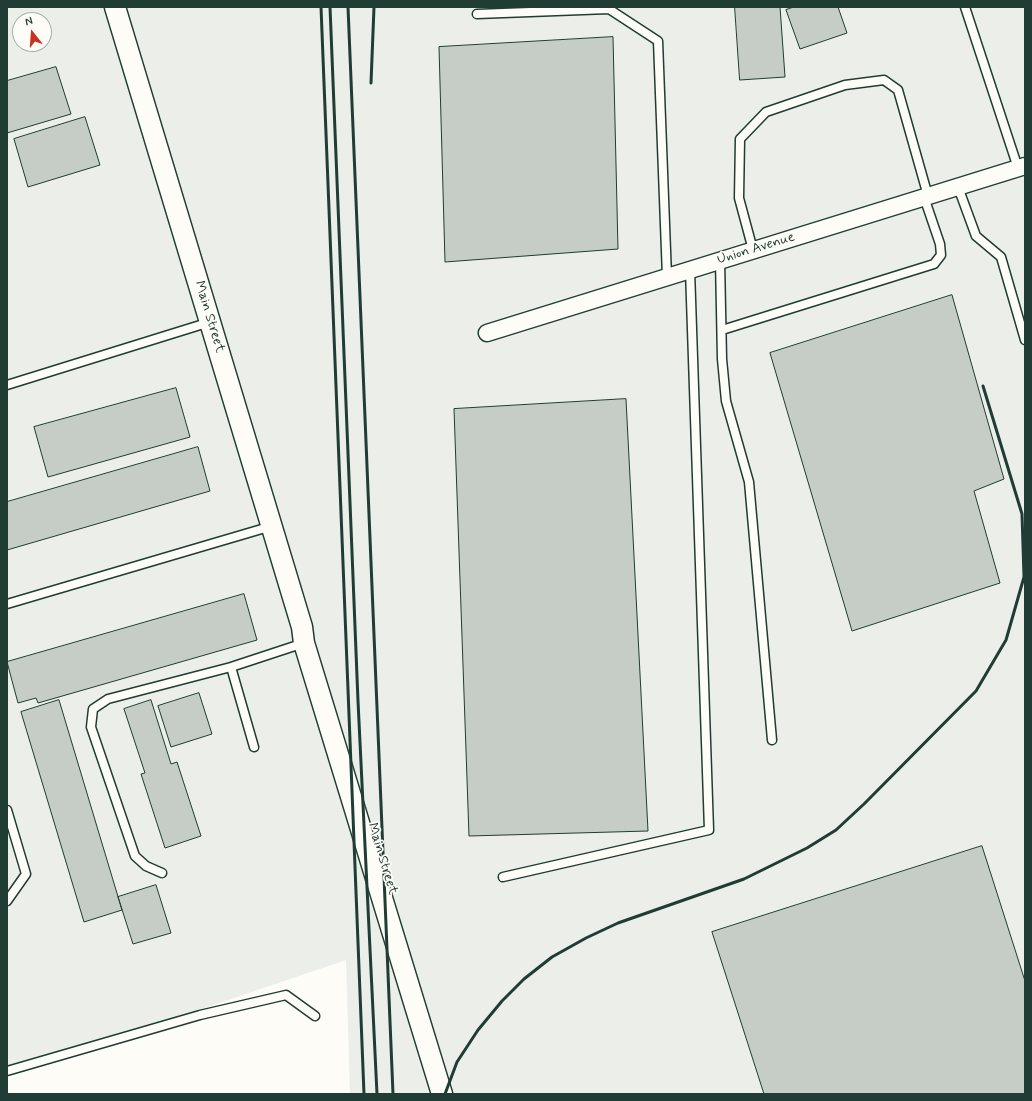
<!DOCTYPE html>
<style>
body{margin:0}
#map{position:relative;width:1032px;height:1101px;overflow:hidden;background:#fdfcf7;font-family:Mynerve,sans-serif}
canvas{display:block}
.frame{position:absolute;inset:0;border:8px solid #1f3d34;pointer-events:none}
.north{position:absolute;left:12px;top:12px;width:40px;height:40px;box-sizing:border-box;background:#fdfcf7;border:1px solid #a4b0a9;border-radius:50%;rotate:343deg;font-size:11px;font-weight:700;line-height:16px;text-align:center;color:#1f3d34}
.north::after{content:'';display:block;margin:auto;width:14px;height:18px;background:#c8321e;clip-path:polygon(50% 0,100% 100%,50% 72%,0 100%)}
</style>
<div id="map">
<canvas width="1032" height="1101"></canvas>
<div class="frame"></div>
<div class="north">N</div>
</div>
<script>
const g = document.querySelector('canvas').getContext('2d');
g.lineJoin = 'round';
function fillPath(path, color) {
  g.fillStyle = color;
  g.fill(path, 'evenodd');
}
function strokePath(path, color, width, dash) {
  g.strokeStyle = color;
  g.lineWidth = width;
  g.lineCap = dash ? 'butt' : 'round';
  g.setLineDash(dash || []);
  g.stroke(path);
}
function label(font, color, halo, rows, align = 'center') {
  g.font = font + ' Mynerve,sans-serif';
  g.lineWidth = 3.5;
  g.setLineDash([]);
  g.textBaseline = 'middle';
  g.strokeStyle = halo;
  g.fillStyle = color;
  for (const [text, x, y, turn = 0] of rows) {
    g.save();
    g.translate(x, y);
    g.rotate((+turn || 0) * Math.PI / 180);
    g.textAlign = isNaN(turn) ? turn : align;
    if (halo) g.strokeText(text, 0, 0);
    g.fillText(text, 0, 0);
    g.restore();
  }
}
fillPath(new Path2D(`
 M7 7H1025V1094H350L346 960 7 1075ZM20 20H44V44H20Z`), '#eceee9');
const building = new Path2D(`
 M735 7H780L785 77 740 80Z
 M794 7H838L847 33 800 49 786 10Z
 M613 37 618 249 445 262 439 47Z
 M56 67 71 114 7 133V81Z
 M85 117 100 165 28 187 14 139Z
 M952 295 1004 479 974 491 1000 583 852 631 770 353Z
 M176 388 190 437 48 477 34 427Z
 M626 399 648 831 469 836 454 409Z
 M198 447 210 491 7 550V502Z
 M244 594 257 640 38 703 36 698 18 703 7 662Z
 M199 693 212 734 171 747 158 706Z
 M59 700 122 910 84 922 21 712Z
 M151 700 171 764 177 762 201 836 165 848 141 774 145 773 124 709Z
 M982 846 1025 981V1094H764L712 932Z
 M156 885 171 933 133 944 118 897Z`);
fillPath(building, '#c6cdc7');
strokePath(building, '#1f3d34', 1);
const service = new Path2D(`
 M965 7 1018 168
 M477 14 609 9 658 41 667 277
 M958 187 976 236 1001 257 1025 340
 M753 250 739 198 740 139 766 112 845 85 884 80 898 90 928 196
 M720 260 722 359 726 401 749 482 772 740
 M722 330 934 264 941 255 940 244 924 197
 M7 385 210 322
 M7 604 272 526
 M231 667 254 747
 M7 810 26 874 7 901
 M162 873 146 866 135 856 91 727 93 709 108 699 231 667 304 643
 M503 877 709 830 690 270
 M7 1071 200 1015 286 995 315 1016`);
const minor = new Path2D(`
 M487 333 1025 166`);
const tertiary = new Path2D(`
 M115 7 302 627 304 643 442 1094`);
strokePath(service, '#1f3d34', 11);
strokePath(minor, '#1f3d34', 19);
strokePath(tertiary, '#1f3d34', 23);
strokePath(service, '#fdfcf7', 8);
strokePath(minor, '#fdfcf7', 16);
strokePath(tertiary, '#fdfcf7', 20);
strokePath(new Path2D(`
 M321 7 364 1094
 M330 7 358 701 377 1094
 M348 7 393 1094
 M371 83 374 7
 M445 1094 457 1062 478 1030 502 1001 524 979 552 957 586 938 618 923 744 879 807 848 836 830 864 804 976 691 1006 640 1024 577 1022 514 983 386`), '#1f3d34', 3);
label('14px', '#1f3d34', '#fdfcf7', [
 ["Union Avenue",756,249,-17],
 ["Main Street",209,317,73],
 ["Main Street",382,859,73]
]);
</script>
